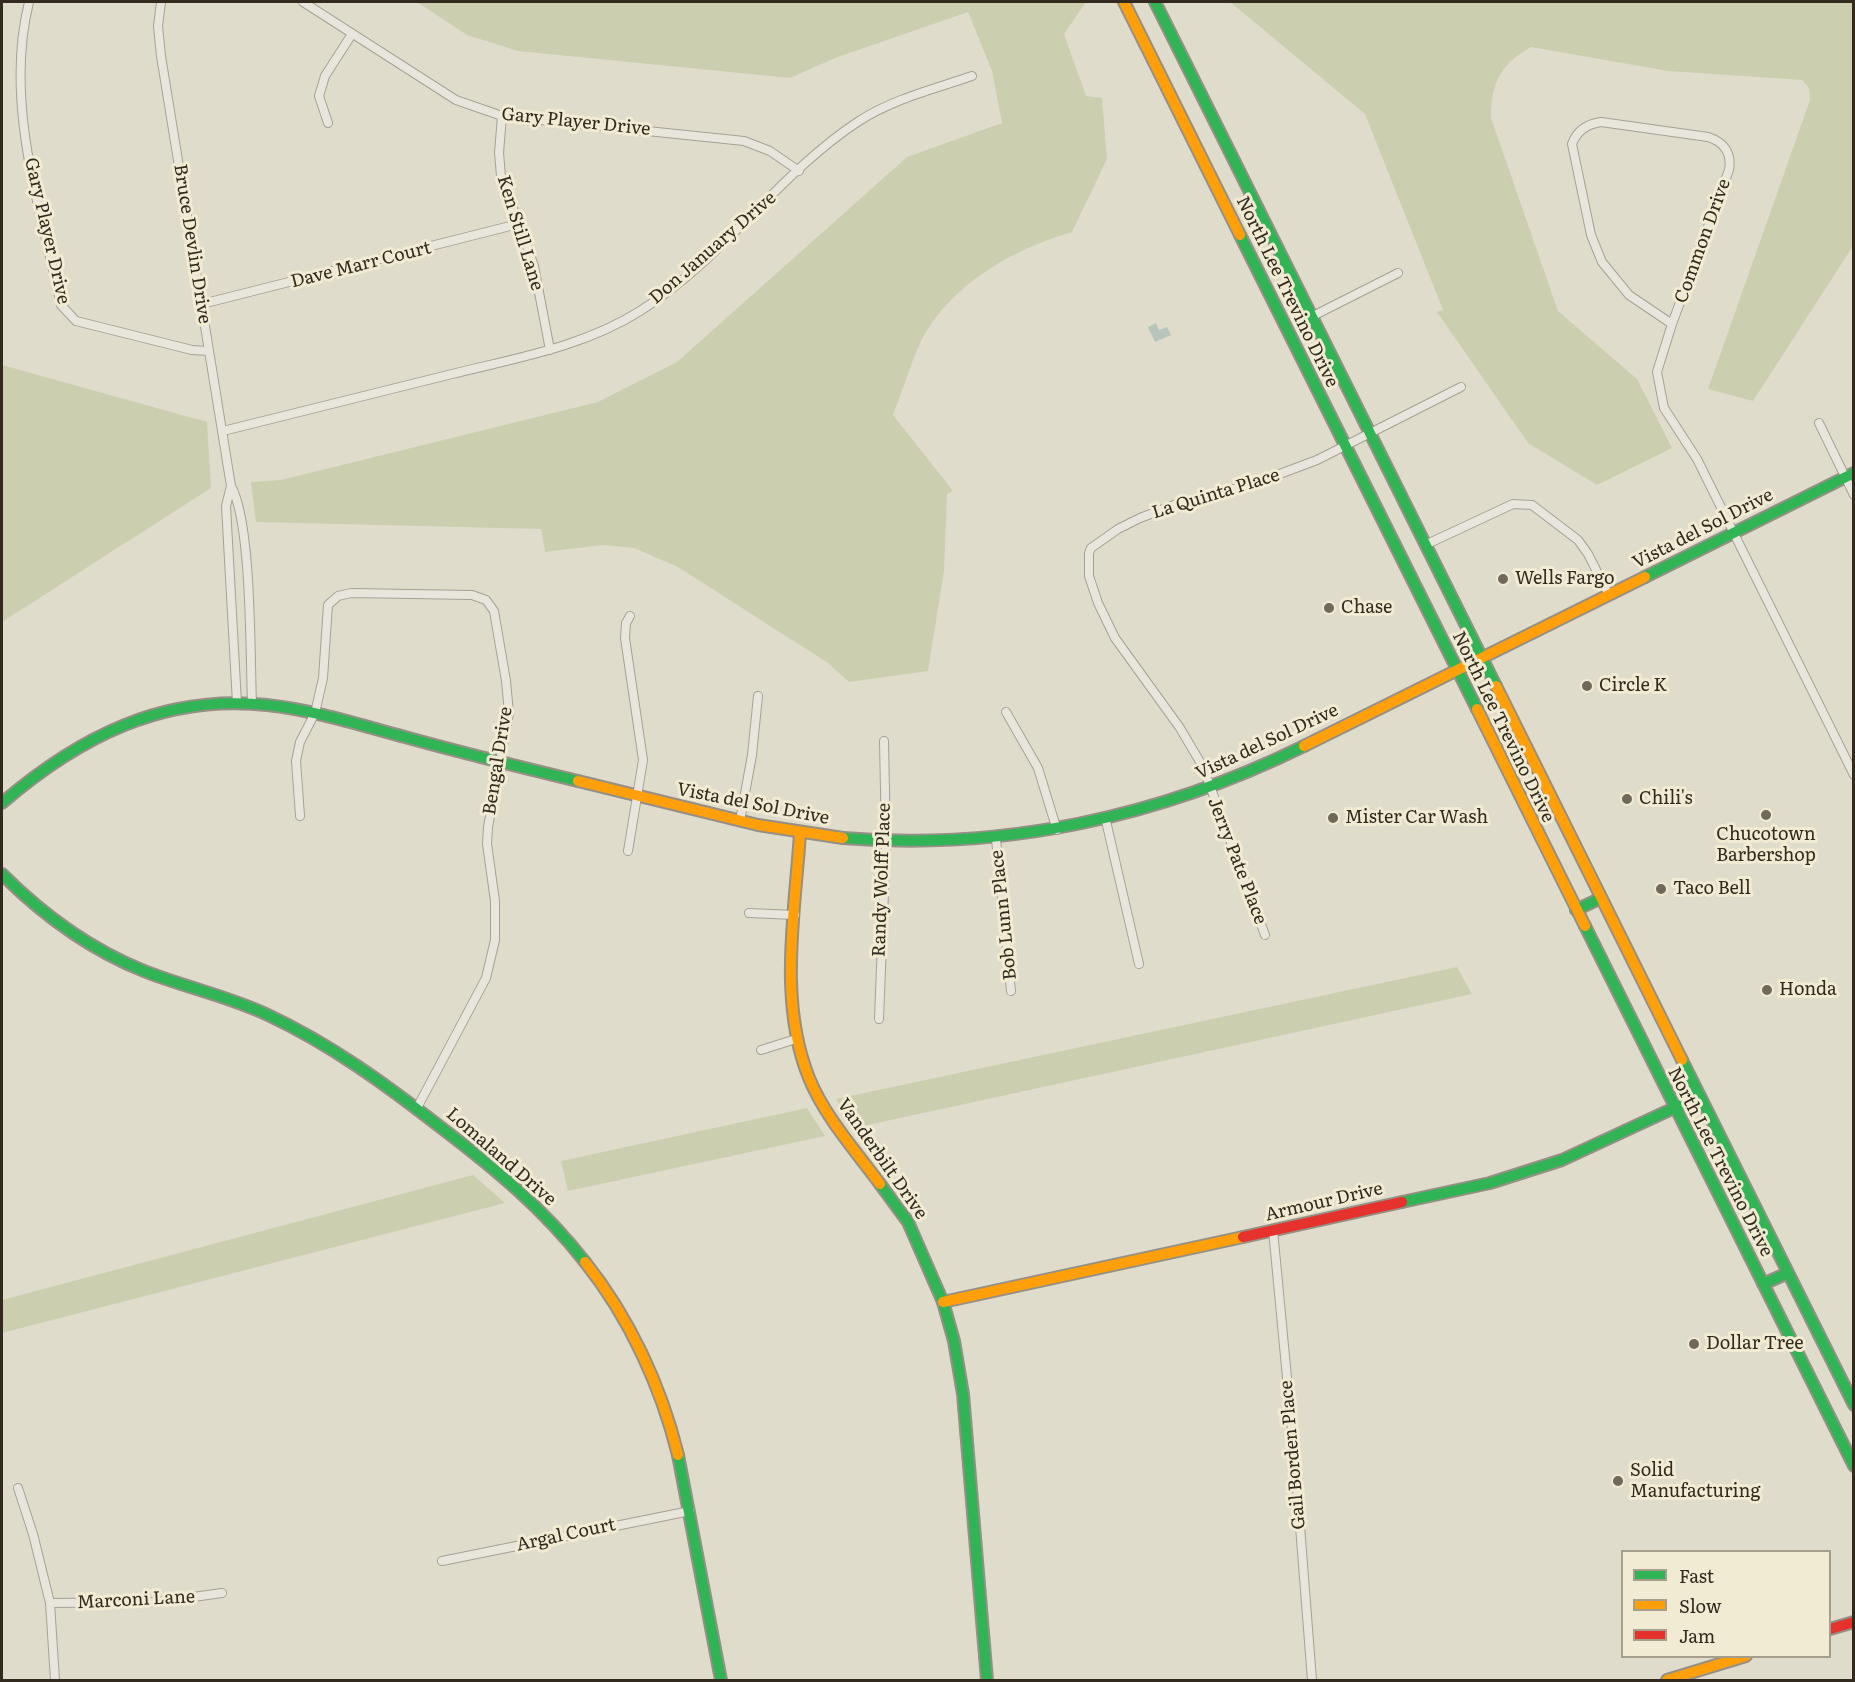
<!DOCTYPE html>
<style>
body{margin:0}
#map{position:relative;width:1855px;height:1682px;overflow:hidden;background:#e0dccb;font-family:Literata,serif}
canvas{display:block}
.frame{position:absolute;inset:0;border:3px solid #322a1e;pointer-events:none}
.legend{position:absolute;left:1621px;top:1550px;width:210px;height:108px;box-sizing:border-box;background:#f0ebd2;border:2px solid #a49e8a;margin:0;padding:8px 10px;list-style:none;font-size:18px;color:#322a1e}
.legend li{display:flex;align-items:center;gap:12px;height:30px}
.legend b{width:30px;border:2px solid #a49e8a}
</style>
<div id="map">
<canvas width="1855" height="1682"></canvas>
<div class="frame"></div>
<ul class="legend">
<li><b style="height:8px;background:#30b455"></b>Fast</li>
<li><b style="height:8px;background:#ff9f0a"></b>Slow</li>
<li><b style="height:8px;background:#e5322d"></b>Jam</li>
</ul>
</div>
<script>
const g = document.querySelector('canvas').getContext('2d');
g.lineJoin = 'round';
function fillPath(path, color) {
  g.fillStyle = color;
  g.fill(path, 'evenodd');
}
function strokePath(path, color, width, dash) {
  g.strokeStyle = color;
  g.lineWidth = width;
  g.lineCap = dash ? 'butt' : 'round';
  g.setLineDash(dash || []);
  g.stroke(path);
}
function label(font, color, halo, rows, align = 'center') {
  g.font = font + ' Literata,serif';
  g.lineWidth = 6;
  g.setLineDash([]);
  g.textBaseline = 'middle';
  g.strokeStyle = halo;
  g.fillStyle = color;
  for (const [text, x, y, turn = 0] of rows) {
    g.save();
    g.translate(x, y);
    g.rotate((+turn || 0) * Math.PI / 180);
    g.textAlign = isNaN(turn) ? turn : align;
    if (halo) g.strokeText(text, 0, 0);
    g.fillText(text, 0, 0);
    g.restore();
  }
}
fillPath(new Path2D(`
 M417 2H1086L1064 34 1086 96 1102 98 1107 159 1072 232C1015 249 960 279 927 330 914 351 903 391 893 415L953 491 947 494 944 571 928 671 849 682 828 663 678 567 634 548 603 545 545 552 541 529 256 522 251 482 281 480 598 402 677 362 907 157 1002 123 992 71 968 12 835 58 790 78 518 51 467 35Z
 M1230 2H1845L1853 4V246L1753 401 1708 389 1810 100 1809 88 1802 80 1668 71 1531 47C1500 64 1491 84 1491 118L1558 311 1637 379 1672 448 1597 485 1528 443 1437 312 1443 310 1365 114Z
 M2 365 207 422 211 488 2 622Z
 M1457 967 1472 994 854 1128 836 1099Z
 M807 1108 825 1136 568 1191 561 1161Z
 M473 1175 505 1203 2 1333V1300Z`), '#cbcfb0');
fillPath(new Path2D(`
 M1156 323 1159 330 1167 327 1171 335 1155 342 1148 327Z`), '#b7c5bd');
const street = new Path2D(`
 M29 2C4 102 40 206 61 305L76 321 192 350 209 351
 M161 2 158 26 161 56 231 486 226 506 237 703
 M303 2 456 100 502 116 744 141 770 151 799 171
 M502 116 499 153 501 176 534 266 550 350
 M1601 122 1708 137C1724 142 1732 153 1729 170L1672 324 1629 295 1602 262 1591 235 1572 144C1577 130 1587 124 1601 122Z
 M328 123 319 96 325 76 352 34
 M202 304 518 224
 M1311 317 1398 273
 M1672 324 1657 372 1664 408 1697 459 1854 775
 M1819 423 1854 495
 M223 431C299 412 376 393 452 374 516 358 583 347 640 311 722 260 778 174 859 121 893 99 934 89 972 76
 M231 486C252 523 250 655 252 704
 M1425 545 1513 504 1532 505 1578 540 1588 554 1609 595
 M1006 712 1038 768 1057 830
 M300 816 296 761 300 742 315 713 323 678 328 605 338 596 351 593 472 595 486 600 494 611 506 681 509 713 488 827 487 844 495 901V940L486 978 417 1108
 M740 821 752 755 758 696
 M1106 821 1139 964
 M996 839 1011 991
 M628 851 643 760 625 638 626 623 630 616
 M749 913 795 915
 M1265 935 1203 767 1180 728 1115 638 1098 603 1089 576V553L1091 548 1118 529 1140 518 1182 502 1253 484 1317 460 1461 387
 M879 1019 886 841 884 741
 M761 1050 796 1039
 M1273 1230 1295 1462 1312 1680
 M18 1488 33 1534 50 1603 55 1680
 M442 1561 690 1511
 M50 1603 157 1602 222 1593`);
const fast = new Path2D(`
 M1155 2 1496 686
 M1240 235 1477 709
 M1645 577 1854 473
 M2 803C79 737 163 694 267 705 314 710 360 725 405 737 462 753 520 767 578 781
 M843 838C1003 851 1160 817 1304 746
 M2 874C43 915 89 949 144 971 184 987 228 996 268 1015 330 1044 385 1084 439 1126 493 1167 543 1208 585 1262
 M1576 910 1601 898
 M1585 926 1854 1466
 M1682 1060 1854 1405
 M880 1184 908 1222 943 1302 954 1341 963 1394 987 1680
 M1402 1202 1490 1183 1562 1160 1700 1096
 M1763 1284 1788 1273
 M678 1455 721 1680`);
const slow = new Path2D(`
 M1124 2 1240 235
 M1496 686 1682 1060
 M1477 709 1585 926
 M1304 746 1645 577
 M578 781 758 825 843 838
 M800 833C795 913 778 1001 809 1078 825 1117 855 1150 880 1184
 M585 1262C629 1317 661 1386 678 1455
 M943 1302 1243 1237
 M1667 1680 1746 1656`);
const jam = new Path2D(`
 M1243 1237 1402 1202
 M1830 1629 1854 1622`);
strokePath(street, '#a5a195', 10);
strokePath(fast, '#959085', 14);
strokePath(slow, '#959085', 14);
strokePath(jam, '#959085', 14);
strokePath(street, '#e8e6dc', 8);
strokePath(fast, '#30b455', 10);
strokePath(slow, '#ff9f0a', 10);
strokePath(jam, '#e5322d', 10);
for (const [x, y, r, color] of [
 [1503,579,6,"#6f685b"],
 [1329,608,6,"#6f685b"],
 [1587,686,6,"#6f685b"],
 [1627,799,6,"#6f685b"],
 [1766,815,6,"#6f685b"],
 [1333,818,6,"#6f685b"],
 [1661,889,6,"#6f685b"],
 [1767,990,6,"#6f685b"],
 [1694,1344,6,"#6f685b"],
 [1618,1481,6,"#6f685b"]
]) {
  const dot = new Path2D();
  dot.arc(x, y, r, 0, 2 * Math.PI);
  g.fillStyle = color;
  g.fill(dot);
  strokePath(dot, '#f0ebd2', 2);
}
label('18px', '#322a1e', '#f0ebd2', [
 ["Gary Player Drive",576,122,6],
 ["Gary Player Drive",47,231,77],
 ["Ken Still Lane",520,233,73],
 ["Common Drive",1703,241,-70],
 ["Bruce Devlin Drive",192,244,81],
 ["Don January Drive",713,248,-41],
 ["Dave Marr Court",361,265,-14],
 ["North Lee Trevino Drive",1287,292,64],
 ["La Quinta Place",1216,494,-17],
 ["Vista del Sol Drive",1703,529,-27],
 ["North Lee Trevino Drive",1503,727,64],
 ["Vista del Sol Drive",1267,742,-25],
 ["Bengal Drive",498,761,-81],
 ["Vista del Sol Drive",753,804,11],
 ["Jerry Pate Place",1237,861,69],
 ["Randy Wolff Place",882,880,-88],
 ["Bob Lunn Place",1004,915,-96],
 ["Lomaland Drive",501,1157,41],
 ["Vanderbilt Drive",882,1159,55],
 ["North Lee Trevino Drive",1720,1162,63],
 ["Armour Drive",1324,1202,-13],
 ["Gail Borden Place",1293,1455,-95],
 ["Argal Court",566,1535,-12],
 ["Marconi Lane",136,1600,-3]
]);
label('18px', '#322a1e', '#f0ebd2', [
 ["Wells Fargo",1515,579],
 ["Chase",1341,608],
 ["Circle K",1599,686],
 ["Chili's",1639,799],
 ["Mister Car Wash",1345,818],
 ["Chucotown",1766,835,"center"],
 ["Barbershop",1766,856,"center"],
 ["Taco Bell",1673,889],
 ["Honda",1779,990],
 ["Dollar Tree",1706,1344],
 ["Solid",1630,1471],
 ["Manufacturing",1630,1492]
], 'left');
</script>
